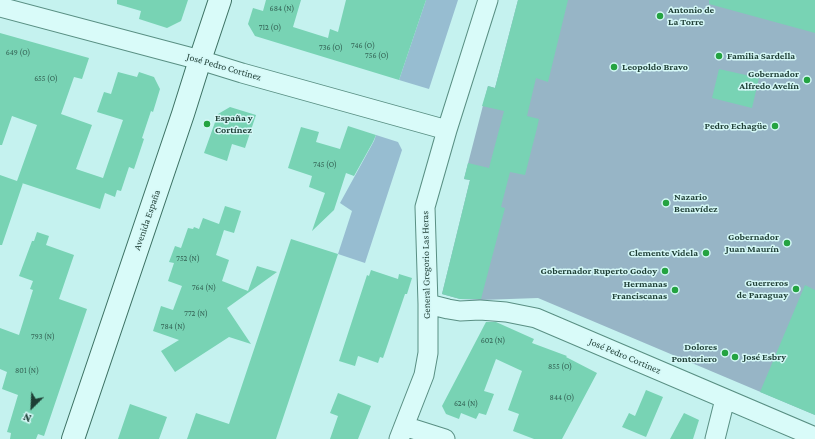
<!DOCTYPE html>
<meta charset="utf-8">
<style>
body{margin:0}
#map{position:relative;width:815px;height:439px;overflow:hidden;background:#c5f2ef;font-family:"Crimson Pro",serif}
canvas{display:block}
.north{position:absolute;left:12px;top:387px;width:40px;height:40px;-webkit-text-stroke:3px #d5f8f7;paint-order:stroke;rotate:204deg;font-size:11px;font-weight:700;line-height:16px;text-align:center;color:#1e3e35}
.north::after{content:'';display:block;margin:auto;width:14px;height:18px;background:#1e3e35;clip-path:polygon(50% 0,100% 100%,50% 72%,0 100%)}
</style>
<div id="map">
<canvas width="815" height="439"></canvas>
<div class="north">N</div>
</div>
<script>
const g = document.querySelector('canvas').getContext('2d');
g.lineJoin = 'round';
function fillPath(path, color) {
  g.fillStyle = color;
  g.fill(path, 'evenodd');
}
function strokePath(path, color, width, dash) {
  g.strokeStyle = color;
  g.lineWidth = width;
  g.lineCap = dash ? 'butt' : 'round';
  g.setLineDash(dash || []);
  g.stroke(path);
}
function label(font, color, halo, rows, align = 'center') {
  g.font = font + ' "Crimson Pro",serif';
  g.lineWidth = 3;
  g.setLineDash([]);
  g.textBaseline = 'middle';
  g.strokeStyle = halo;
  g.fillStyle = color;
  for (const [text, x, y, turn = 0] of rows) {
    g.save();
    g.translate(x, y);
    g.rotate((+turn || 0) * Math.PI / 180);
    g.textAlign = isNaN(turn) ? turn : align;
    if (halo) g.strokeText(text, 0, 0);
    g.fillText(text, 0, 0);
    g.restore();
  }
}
fillPath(new Path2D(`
 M426 0H458L429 89 399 80Z
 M376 135 398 142 402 150 365 263 338 254 352 211 340 203 374 141Z`), '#97bdd1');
fillPath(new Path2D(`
 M518 0H815V415L538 298 481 300 460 299 442 294 470 180 464 179 488 86 495 88Z`), '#97b5c6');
fillPath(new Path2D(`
 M117 0H188L181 21 167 28 139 19 141 11 117 4Z
 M266 0H301L293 27 328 38 330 29 338 32 346 0H426L399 80 255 36 248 24 253 8 263 11Z
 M518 0H568L548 82 536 78 527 116 539 119 537 128 525 175 510 172 501 207 505 208 481 299H460L442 294 470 180 464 179 468 163 489 168 504 111 482 106 488 86 495 88Z
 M709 0H815V33L709 4Z
 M0 33 89 58 82 79 74 77 61 114 92 125 76 169 103 178 123 120 97 112 104 92 111 94 118 72 137 77 139 72 154 77 160 89 153 112 151 111 142 138 144 139 134 169 129 167 121 191 117 190 115 197 105 193 100 209 22 183H23L2 245H0V175L17 181 37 125 12 116 2 145H0Z
 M719 69 759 78 752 108 712 98Z
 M230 107 256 115 245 148 232 144 227 161 204 153 218 114Z
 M348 126 376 135 373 142 354 176 346 173 334 210 312 231 325 193 309 187 312 176 288 168 301 127 319 132 316 142 340 149Z
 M225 206 241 211 234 233 224 230 216 255 229 260 222 281 248 291 257 266 277 272 227 308 251 344 229 337 175 372 161 351 179 340 153 331 161 306 173 310 182 286 168 281 174 263 169 262 175 246 181 248 188 228 193 229 194 227 199 229 203 218 219 224Z
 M37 232 49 236 46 245 74 255 59 299 87 309 44 436 38 434 36 439H10L11 433 7 432 18 395 2 389 7 372 0 369V328L19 335 33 290 30 289 33 281 19 276 32 241H34Z
 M291 239 338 254 276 439H187L196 413 229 424Z
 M371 270 398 279 399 274 412 278 407 294H405L383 358 380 357 378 363 358 356 355 366 339 361 367 275 369 276Z
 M805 285 815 290V415L760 392Z
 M486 322H496L534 339 532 343 567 356 566 357 597 373 562 439H534L513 431 519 414 508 410 522 371 496 359 484 391 494 394 486 415 479 413 476 419 461 413 459 419 446 414 442 406Z
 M646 390 663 397 646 437 622 427 629 413 635 416Z
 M338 393 371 406 358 439H330L338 416 330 413Z
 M130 404 167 417 159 439H118Z
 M684 413 699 420 693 439H670Z`), '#78d3b4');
const minor = new Path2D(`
 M0 7 200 60 242 73 447 130
 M428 304 448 309 460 311 480 310 506 312 536 318 815 437
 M404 426 445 439
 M399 439 424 375 428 353V304L425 207 447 130 488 0
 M715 439 725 399`);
const secondary = new Path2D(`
 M73 439 183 114 200 60 220 0`);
strokePath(minor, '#598f83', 21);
strokePath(secondary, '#3c7163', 24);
strokePath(minor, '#d9fbf9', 19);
strokePath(secondary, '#d9fbf9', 22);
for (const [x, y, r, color] of [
 [660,16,4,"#24a341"],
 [719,56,4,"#24a341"],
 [614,67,4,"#24a341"],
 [807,80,4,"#24a341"],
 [207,124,4,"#24a341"],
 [775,126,4,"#24a341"],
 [666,203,4,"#24a341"],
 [787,243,4,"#24a341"],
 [706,253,4,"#24a341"],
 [665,271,4,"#24a341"],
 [796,289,4,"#24a341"],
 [675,290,4,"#24a341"],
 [725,353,4,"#24a341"],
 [735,357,4,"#24a341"]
]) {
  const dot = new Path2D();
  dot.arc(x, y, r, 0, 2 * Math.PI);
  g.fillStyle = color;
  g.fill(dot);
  strokePath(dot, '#d5f8f7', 1.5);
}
label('8px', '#346355', null, [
 ["684 (N)",282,9],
 ["712 (O)",270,28],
 ["746 (O)",363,46],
 ["736 (O)",331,48],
 ["649 (O)",18,53],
 ["756 (O)",377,56],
 ["655 (O)",46,79],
 ["745 (O)",325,165],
 ["752 (N)",188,259],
 ["764 (N)",204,288],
 ["772 (N)",196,314],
 ["784 (N)",173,327],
 ["793 (N)",43,337],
 ["602 (N)",493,341],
 ["855 (O)",560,367],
 ["801 (N)",27,371],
 ["844 (O)",562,398],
 ["624 (N)",466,404]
]);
label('bold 10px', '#1e3e35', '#d5f8f7', [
 ["Antonio de",668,10,"left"],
 ["La Torre",668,22,"left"],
 ["Familia Sardella",727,56,"left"],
 ["Leopoldo Bravo",622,67,"left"],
 ["Gobernador",799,74],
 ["Alfredo Avelín",799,86],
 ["España y",215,118,"left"],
 ["Cortínez",215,130,"left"],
 ["Pedro Echagüe",767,126],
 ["Nazario",674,197,"left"],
 ["Benavídez",674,209,"left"],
 ["Gobernador",779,237],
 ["Juan Maurín",779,249],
 ["Clemente Videla",698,253],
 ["Gobernador Ruperto Godoy",657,271],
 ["Guerreros",788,283],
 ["de Paraguay",788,295],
 ["Hermanas",667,284],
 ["Franciscanas",667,296],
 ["Dolores",717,347],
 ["Pontoriero",717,359],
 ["José Esbry",743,357,"left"]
], 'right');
label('10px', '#1e3e35', '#d5f8f7', [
 ["José Pedro Cortinez",224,67,16],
 ["Avenida España",147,220,-71],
 ["General Gregorio Las Heras",426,265,-91],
 ["José Pedro Cortinez",625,356,23]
]);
</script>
